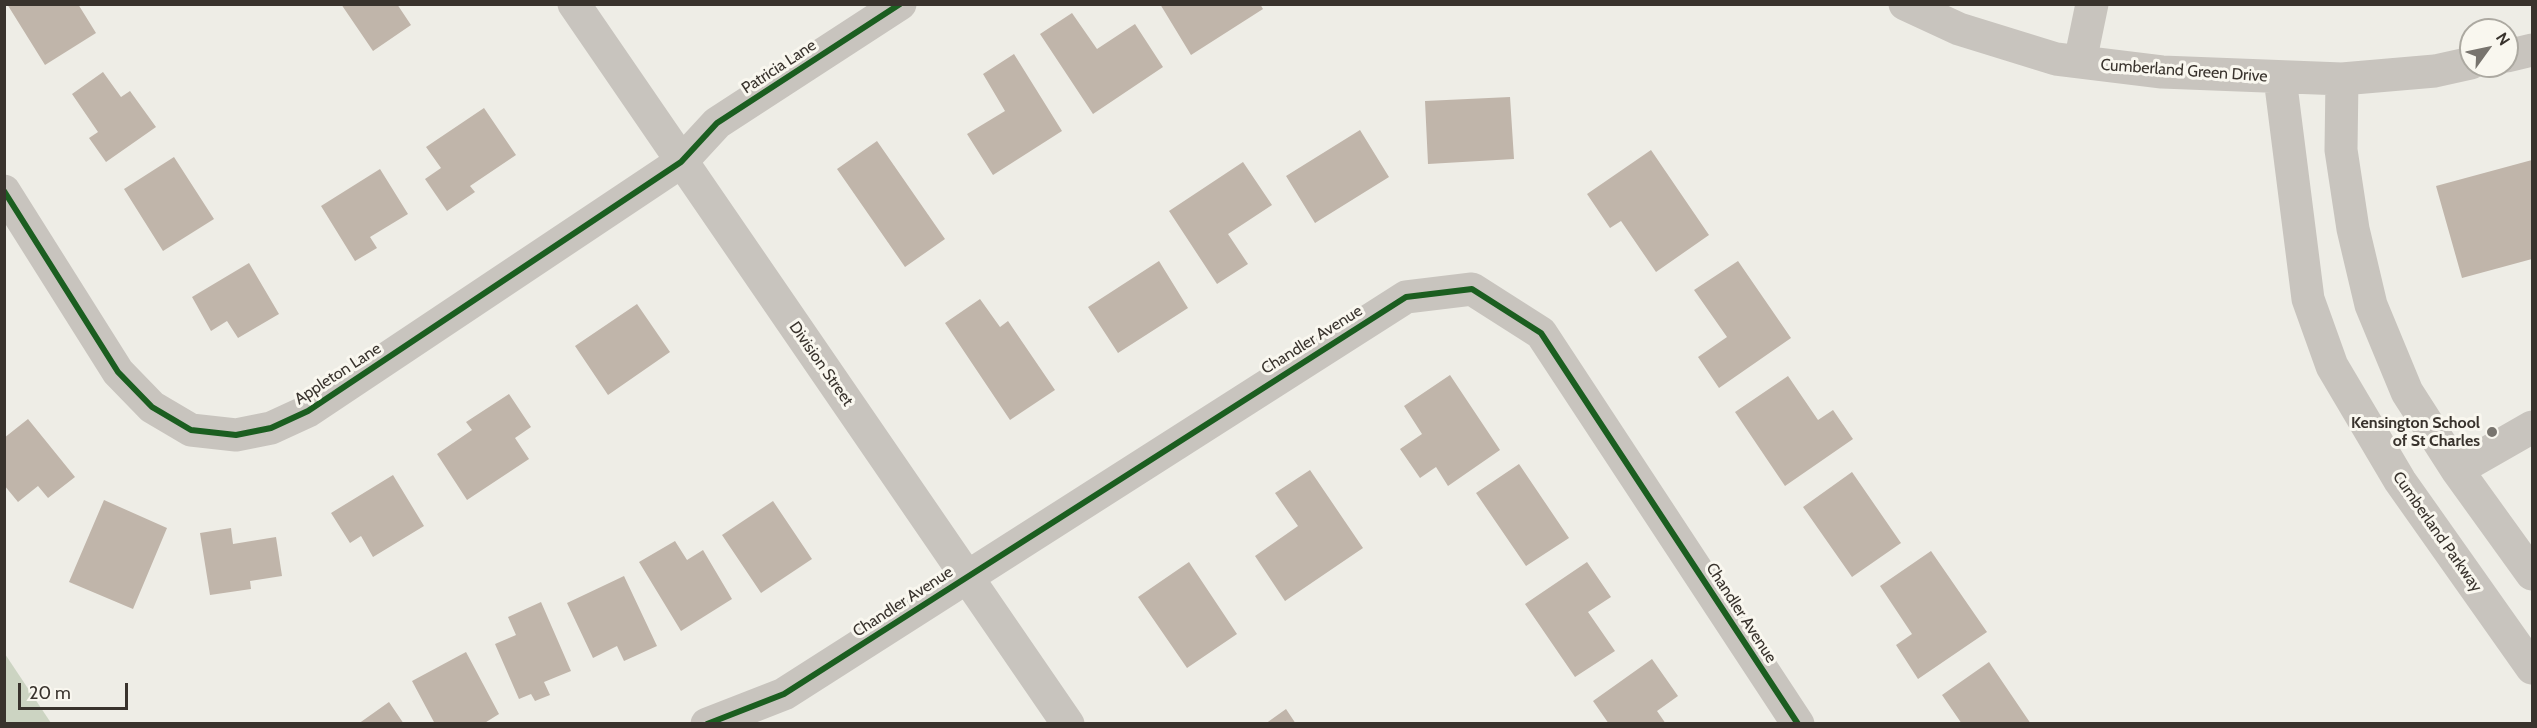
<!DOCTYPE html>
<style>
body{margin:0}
#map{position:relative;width:2537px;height:728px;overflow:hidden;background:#eeede6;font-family:Cabin,sans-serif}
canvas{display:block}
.frame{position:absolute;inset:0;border:6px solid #39332d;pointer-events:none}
.north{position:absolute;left:2459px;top:18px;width:60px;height:60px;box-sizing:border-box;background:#f9f7ef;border:2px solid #aca9a1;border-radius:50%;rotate:57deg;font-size:16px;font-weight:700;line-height:24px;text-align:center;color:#39332d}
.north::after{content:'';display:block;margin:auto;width:21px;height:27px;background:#78746e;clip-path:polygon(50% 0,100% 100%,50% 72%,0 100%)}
.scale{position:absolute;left:18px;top:683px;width:110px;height:27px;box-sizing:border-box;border:3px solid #39332d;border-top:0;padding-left:8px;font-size:18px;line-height:21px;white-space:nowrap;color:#39332d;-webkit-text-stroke:4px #f9f7ef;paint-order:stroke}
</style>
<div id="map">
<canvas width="2537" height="728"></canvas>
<div class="frame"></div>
<div class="north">N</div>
<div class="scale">20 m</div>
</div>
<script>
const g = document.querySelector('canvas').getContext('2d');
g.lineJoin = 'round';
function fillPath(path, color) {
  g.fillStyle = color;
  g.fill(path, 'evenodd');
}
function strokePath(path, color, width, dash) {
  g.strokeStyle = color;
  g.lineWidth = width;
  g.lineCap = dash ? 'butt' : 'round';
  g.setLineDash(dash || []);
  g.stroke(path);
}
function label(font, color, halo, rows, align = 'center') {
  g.font = font + ' Cabin,sans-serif';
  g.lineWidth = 6;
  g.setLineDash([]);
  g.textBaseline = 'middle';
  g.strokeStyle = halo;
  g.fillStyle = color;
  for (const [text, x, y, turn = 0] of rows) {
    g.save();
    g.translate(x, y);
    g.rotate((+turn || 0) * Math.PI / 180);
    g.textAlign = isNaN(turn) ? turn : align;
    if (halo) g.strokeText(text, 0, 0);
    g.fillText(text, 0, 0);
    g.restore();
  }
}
fillPath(new Path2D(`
 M4 654H5L51 723H5Z`), '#ccd4c2');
fillPath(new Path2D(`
 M7 4H78L96 33 45 65Z
 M341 4H397L411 25 373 51Z
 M1160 4H1260L1263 9 1191 55Z
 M1072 13 1097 49 1135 24 1163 67 1093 114 1040 34Z
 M1014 54 1062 131 993 175 967 134 1005 111 983 74Z
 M103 72 121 97 130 91 156 127 106 162 89 138 98 132 72 94Z
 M1510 97 1514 159 1428 164 1425 101Z
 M484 108 516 155 470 186 475 192 447 211 425 179 441 168 426 147Z
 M1360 130 1389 177 1315 223 1286 176Z
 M877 141 945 239 905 267 837 169Z
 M1651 150 1709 235 1656 272 1621 221 1610 228 1587 194Z
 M174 157 214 219 163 251 124 189Z
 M2532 160V259L2462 278 2436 186Z
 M1243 162 1272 205 1228 234 1248 264 1217 284 1169 211Z
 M380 169 408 214 370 237 377 248 355 261 321 206Z
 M1159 261 1188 308 1118 353 1088 307Z
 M1738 261 1791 338 1719 388 1698 357 1727 337 1694 290Z
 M249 263 279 314 238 338 227 321 211 331 192 297Z
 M980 299 1000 327 1008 321 1055 390 1010 420 945 323Z
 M637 304 670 352 608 395 575 346Z
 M1450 375 1500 450 1448 486 1436 467 1420 478 1400 449 1422 434 1404 406Z
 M1788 376 1818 420 1833 410 1853 439 1785 486 1735 412Z
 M509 394 531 427 515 438 529 459 467 500 437 454 472 430 466 422Z
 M28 419 75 477 48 498 38 486 18 502 4 485V438Z
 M1519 464 1569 538 1526 566 1476 493Z
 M1310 470 1363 548 1285 601 1255 556 1298 526 1275 493Z
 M1852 472 1901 543 1852 577 1803 507Z
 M393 475 424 526 373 557 361 536 350 543 331 513Z
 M104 500 167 528 133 609 69 582Z
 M773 501 812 559 761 593 722 535Z
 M231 528 233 544 276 537 282 576 250 581 251 589 210 595 200 533Z
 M675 541 687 560 703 550 732 599 681 631 639 562Z
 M1931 551 1987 632 1918 679 1896 645 1912 634 1880 586Z
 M1189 562 1237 634 1187 668 1138 597Z
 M1587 562 1611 597 1588 612 1615 651 1575 677 1525 604Z
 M624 576 657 646 624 661 617 646 593 658 567 603Z
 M541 602 571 671 544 682 550 695 535 701 531 694 519 699 495 644 516 635 508 617Z
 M466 652 499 714 483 724H435L412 681Z
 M1652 659 1678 696 1657 711 1666 724H1609L1593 701Z
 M1989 662 2031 724H1962L1942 695Z
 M389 702 404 724H358Z
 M1286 709 1296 724H1265Z`), '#c0b5aa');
strokePath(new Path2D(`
 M574 4 1068 724
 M1905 4 1959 29 2056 59 2162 72 2342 79 2435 71 2471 63
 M2507 56 2532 50
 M2080 62 2092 4
 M2280 78 2308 299 2332 366 2400 481 2532 668
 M2342 79 2341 150 2353 229 2371 305 2407 392 2457 470 2532 574
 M4 191 118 372 152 407 191 430 236 435 271 428 308 411 681 162 717 123 900 4
 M2457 470 2532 427
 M707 724 784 694 1406 297 1472 289 1541 333 1798 724`), '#c8c4be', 33);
strokePath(new Path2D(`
 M4 191 118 372 152 407 191 430 236 435 271 428 308 411 681 162 717 123 900 4
 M707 724 784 694 1406 297 1472 289 1541 333 1798 724`), '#1b5e20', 6);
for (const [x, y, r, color] of [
 [2492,432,6,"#78746e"]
]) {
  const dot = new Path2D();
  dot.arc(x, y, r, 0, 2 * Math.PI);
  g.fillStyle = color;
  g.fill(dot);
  strokePath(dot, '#f9f7ef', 2);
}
label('16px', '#39332d', '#f9f7ef', [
 ["Patricia Lane",779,67,-33],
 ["Cumberland Green Drive",2184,71,4],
 ["Chandler Avenue",1312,340,-32],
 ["Division Street",821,364,55],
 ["Appleton Lane",338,374,-33],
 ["Cumberland Parkway",2437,532,55],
 ["Chandler Avenue",903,602,-33],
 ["Chandler Avenue",1741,613,57]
]);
label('bold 16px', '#39332d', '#f9f7ef', [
 ["Kensington School",2480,423],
 ["of St Charles",2480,441]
], 'right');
</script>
